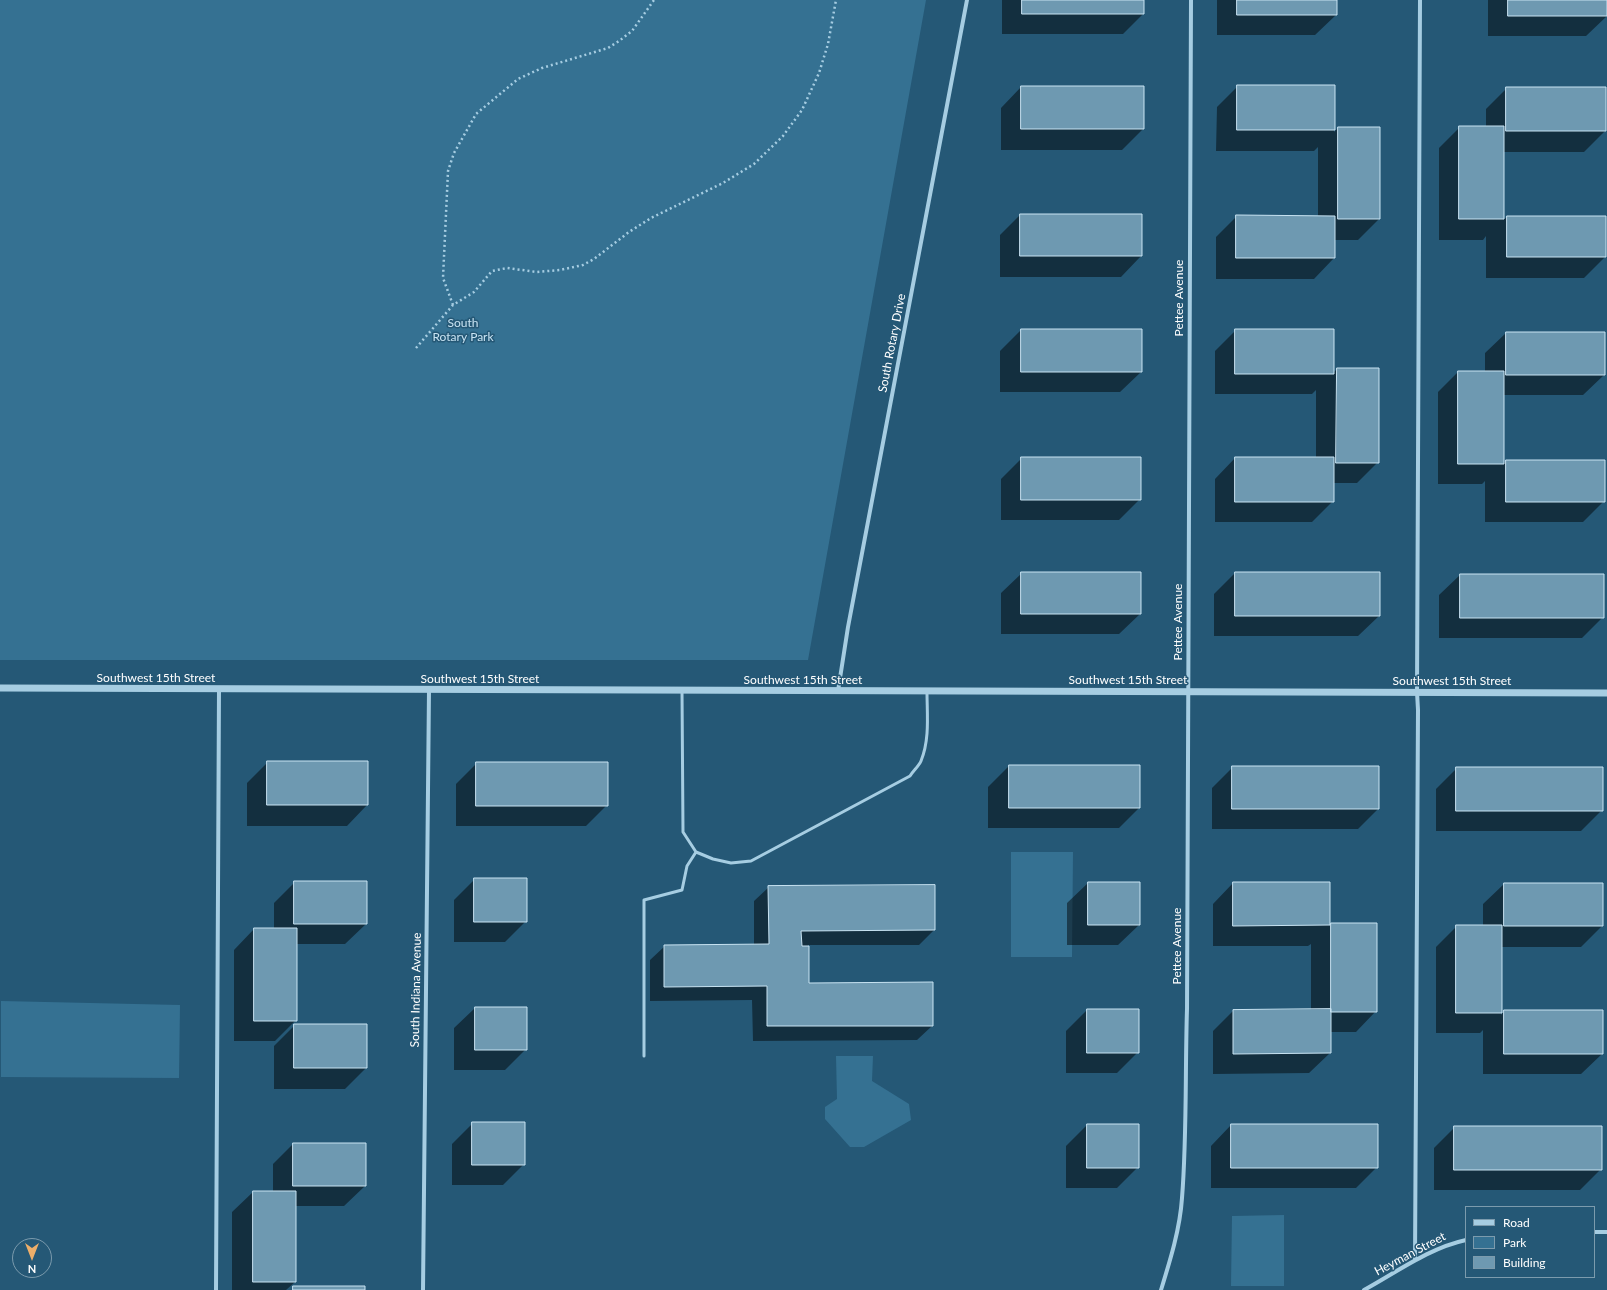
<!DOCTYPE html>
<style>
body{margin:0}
#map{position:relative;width:1607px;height:1290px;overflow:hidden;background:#255876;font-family:Lato,sans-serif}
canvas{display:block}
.legend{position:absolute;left:1465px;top:1206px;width:130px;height:72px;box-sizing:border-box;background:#255876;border:1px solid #7c9bad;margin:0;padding:5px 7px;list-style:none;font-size:12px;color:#fff}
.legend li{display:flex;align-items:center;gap:8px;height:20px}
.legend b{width:20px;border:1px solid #7c9bad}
.north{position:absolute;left:12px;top:1238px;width:40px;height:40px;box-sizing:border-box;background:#255876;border:1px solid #7c9bad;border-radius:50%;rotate:180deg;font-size:11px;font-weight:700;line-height:16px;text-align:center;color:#fff}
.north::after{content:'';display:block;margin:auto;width:14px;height:18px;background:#ecae6a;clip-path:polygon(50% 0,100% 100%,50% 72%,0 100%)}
</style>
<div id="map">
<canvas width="1607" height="1290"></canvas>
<ul class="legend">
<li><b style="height:5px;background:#a6cde2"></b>Road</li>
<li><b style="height:11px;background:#357192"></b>Park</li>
<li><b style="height:11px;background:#6e99b1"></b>Building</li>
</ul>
<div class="north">N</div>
</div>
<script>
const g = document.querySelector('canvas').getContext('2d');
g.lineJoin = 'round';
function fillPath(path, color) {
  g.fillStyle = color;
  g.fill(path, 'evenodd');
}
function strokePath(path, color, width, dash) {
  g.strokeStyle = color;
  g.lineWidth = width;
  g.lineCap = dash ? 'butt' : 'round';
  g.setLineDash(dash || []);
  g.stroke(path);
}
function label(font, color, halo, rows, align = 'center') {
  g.font = font + ' Lato,sans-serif';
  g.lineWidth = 3;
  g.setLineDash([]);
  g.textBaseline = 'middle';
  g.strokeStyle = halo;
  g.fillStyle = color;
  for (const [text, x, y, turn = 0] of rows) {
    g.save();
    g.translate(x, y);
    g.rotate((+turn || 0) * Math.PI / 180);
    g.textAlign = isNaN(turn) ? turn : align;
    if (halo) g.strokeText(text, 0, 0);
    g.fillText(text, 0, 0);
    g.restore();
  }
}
fillPath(new Path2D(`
 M0 0H926L808 660H0Z
 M1011 852H1073L1072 957H1011Z
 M1 1001 180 1005 179 1078 1 1077Z
 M836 1056H873L872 1081 909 1104 911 1120 864 1147H850L825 1119V1107L837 1099Z
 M1284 1215V1286H1231L1232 1216Z`), '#357192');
fillPath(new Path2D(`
 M1002 0H1143V14L1123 34H1002Z
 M1217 0H1336V15L1315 35H1217Z
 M1488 0H1607V16L1586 36H1488Z
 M1238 86H1334V132L1338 128H1379V219L1358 240H1334V258L1314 279H1216V237L1237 216H1318V147L1314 151H1216L1217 107Z
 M1021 87 1143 129 1122 150H1001V108Z
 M1507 88 1605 131 1584 152H1503V220L1507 217 1605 257 1584 278H1486V236L1483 240H1439V148L1460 127H1486V109Z
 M1020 215 1141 256 1121 277H1000V235Z
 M1021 330 1141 372 1120 392H1000V351Z
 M1236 330 1333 373 1337 369 1378 462 1357 483H1333V501L1312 522H1215V479L1235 458H1316V390L1312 394H1215V351Z
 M1506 333H1604V375L1583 395H1503V464L1506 461H1604V501L1583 522H1485V481L1482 484H1438V392L1458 372H1485V353Z
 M1022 458 1140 499 1119 520H1001V479Z
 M1022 573 1140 614 1119 634H1001V593Z
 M1235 573 1379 616 1358 636H1214V594Z
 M1460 575 1603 617 1582 638H1439V595Z
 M268 762 367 805 347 826H247V783Z
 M477 763 607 805 586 826H456V784Z
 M1009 766H1139V808L1119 828H988V787Z
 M1233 767 1378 809 1358 829H1212V788Z
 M1457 768 1602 810 1581 831H1436V789Z
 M475 879 526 921 505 942H454V900Z
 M295 882 366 924 345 944H296V1020L275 1041H234V950L254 929H274V903Z
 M1088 883H1139V925L1118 945H1067V903Z
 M1233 883H1329V926L1331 924 1376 1011 1356 1032H1330V1053L1309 1073 1213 1074V1031L1233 1011 1311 1010V944L1308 946H1213V904Z
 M1504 884H1602V926L1581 947H1501V1015L1504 1011H1602V1054L1581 1074H1483V1030L1480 1033H1436V947L1457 926H1483V904Z
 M769 887 934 930 919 945H808V984L932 1026 917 1040 753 1041 752 1000 650 1001V960L665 946 754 945V901Z
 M475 1008 526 1049 505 1070H454V1028Z
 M1087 1010 1138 1052 1117 1073H1066V1031Z
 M295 1025 366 1068 345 1089H274V1046Z
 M473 1123 524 1164 503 1185H452V1144Z
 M1087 1125 1138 1167 1117 1188H1066V1146Z
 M1231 1125 1377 1167 1356 1188H1211V1146Z
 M1455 1127 1601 1169 1580 1190H1434V1148Z
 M293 1144 365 1186 344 1206H295V1282L286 1290H232V1212L253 1192H273V1164Z`), '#0007');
const building = new Path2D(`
 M1022 0H1144V14H1022Z
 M1237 0H1337V15H1237Z
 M1508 0H1607V16H1508Z
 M1237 85H1335V130H1237Z
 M1021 86H1144V129H1021Z
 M1506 87H1606V131H1506Z
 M1459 126H1504V219H1459Z
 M1338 127H1380V219H1338Z
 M1020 214H1142V256H1020Z
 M1236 215 1335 216V258H1236Z
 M1507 216H1606V257H1507Z
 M1021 329H1142V372H1021Z
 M1235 329H1334V374H1235Z
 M1506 332H1605V375H1506Z
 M1337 368H1379V463H1336Z
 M1458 371H1504V464H1458Z
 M1021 457H1141V500H1021Z
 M1235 457H1334V502H1235Z
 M1506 460H1605V502H1506Z
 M1021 572H1141V614H1021Z
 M1235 572H1380V616H1235Z
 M1460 574H1604V618H1460Z
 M267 761H368V805H267Z
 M476 762H608V806H476Z
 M1009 765H1140V808H1009Z
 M1232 766H1379V809H1232Z
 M1456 767H1603V811H1456Z
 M474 878H527V922H474Z
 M294 881H367V924H294Z
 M1088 882H1140V925H1088Z
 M1233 882H1330V925L1233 926Z
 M1504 883H1603V926H1504Z
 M935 885V930L801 931 802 946H809V983L933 982V1026H767V986L664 987V945L769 944 768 886Z
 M1331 923H1377V1012H1331Z
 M1456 925H1502V1013H1456Z
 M254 928H297V1021H254Z
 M475 1007H527V1050H475Z
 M1087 1009H1139V1053H1087Z
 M1331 1009V1053L1233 1054V1010Z
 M1504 1010H1603V1054H1504Z
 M294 1024H367V1068H294Z
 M472 1122H525V1165H472Z
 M1087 1124H1139V1168H1087Z
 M1231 1124H1378V1168H1231Z
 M1454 1126H1602V1170H1454Z
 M293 1143H366V1186H293Z
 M253 1191H296V1282H253Z
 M293 1286H365V1290H293Z`);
fillPath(building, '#6e99b1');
strokePath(building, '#c8e3f2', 1);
strokePath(new Path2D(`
 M453 305 443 278 448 171 454 153 476 114 518 79 542 68 608 48 619 41 632 31 654 0
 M416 348 453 305 474 292 492 271 507 268 537 272 560 270 583 265 594 259 629 232 651 218 723 183 754 164 783 136 802 110 819 73 828 44 836 0`), '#a6cde2', 2.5, [2, 3]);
strokePath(new Path2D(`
 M682 691 683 832 696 852 713 859 731 863 751 861 910 776C913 771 919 766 921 761 930 739 927 714 927 692
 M644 1056V900L682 890 687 866 696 852`), '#a6cde2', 3);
strokePath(new Path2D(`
 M838 691 848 627 967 0
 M1594 1232H1607
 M1415 1260 1418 710 1417 692 1420 0
 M216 1290 219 689
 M423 1290 429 690
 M1161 1290C1170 1261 1180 1229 1182 1198 1187 1136 1185 1072 1187 1009L1191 0
 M1364 1290C1397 1272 1429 1248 1466 1240`), '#a6cde2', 4);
strokePath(new Path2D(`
 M0 688 1607 693`), '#a6cde2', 7);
label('12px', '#fff', '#255876', [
 ["Pettee Avenue",1179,298,-90],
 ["South Rotary Drive",892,343,-79],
 ["Pettee Avenue",1178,622,-90],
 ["Southwest 15th Street",156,678],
 ["Southwest 15th Street",480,679],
 ["Southwest 15th Street",803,680],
 ["Southwest 15th Street",1128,680],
 ["Southwest 15th Street",1452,681],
 ["Pettee Avenue",1177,946,-90],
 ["South Indiana Avenue",416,990,-89],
 ["Heyman Street",1410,1254,-28]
]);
label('12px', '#c8e3f2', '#255876', [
 ["South",463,323],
 ["Rotary Park",463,337]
]);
</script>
